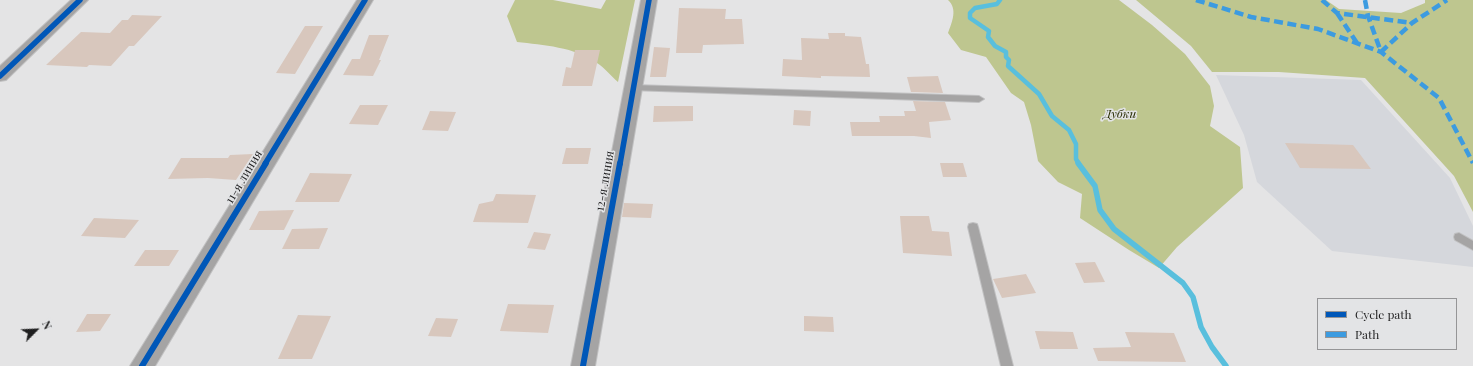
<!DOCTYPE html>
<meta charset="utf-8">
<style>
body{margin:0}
#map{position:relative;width:1473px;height:366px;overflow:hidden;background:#e4e4e5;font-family:"Playfair Display",serif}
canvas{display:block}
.legend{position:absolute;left:1317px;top:298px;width:140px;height:52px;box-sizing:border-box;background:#e3e4e6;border:1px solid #959597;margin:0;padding:5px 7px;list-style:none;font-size:12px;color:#1f1f20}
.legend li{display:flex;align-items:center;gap:8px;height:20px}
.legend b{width:20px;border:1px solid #959597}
.north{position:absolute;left:16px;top:310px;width:40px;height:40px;-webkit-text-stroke:3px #e3e4e6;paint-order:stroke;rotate:66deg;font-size:11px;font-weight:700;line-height:16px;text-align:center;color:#1f1f20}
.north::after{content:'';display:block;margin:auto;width:14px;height:18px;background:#1f1f20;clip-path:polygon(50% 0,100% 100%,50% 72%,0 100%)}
</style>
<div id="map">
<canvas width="1473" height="366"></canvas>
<ul class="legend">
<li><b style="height:5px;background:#0057b8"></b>Cycle path</li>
<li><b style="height:5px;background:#3c9be0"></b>Path</li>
</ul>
<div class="north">N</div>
</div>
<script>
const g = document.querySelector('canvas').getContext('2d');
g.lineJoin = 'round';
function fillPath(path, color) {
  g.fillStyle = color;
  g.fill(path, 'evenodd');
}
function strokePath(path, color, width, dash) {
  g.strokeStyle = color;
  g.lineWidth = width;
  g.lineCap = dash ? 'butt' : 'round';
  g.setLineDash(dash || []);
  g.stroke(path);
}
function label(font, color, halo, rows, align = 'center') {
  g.font = font + ' "Playfair Display",serif';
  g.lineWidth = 3;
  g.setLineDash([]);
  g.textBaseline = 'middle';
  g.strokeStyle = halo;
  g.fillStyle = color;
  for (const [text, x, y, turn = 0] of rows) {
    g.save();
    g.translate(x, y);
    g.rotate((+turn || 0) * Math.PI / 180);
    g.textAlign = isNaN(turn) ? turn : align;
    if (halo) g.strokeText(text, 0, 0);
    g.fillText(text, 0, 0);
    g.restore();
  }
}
fillPath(new Path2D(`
 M1216 75 1361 80 1450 178 1473 226V267L1332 251 1257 182 1244 135Z`), '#d5d7dc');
fillPath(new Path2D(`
 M515 0H553L601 9 606 0H635L618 82C611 76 605 68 597 63 575 47 543 45 517 42L507 16Z
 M948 0H1119L1152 25 1185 54 1210 86 1214 106 1210 126 1240 147 1243 188 1177 247 1159 268 1129 250 1080 218 1082 194 1058 182 1038 161 1031 125 1024 102 1011 93 986 57 961 50 948 33C952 22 958 9 948 0Z
 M1136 0H1326L1339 9 1401 13 1425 3V0H1473V212L1454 176 1365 78 1279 72H1212L1191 46Z`), '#bec68f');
strokePath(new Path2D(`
 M1000 0 997 4 975 8 970 13V18L989 31 988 37 995 46 1006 52V57L1009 60 1008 66 1039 94 1052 116 1069 130 1076 144V159L1079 164`), '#59bfdd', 4.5);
strokePath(new Path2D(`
 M1078 163 1095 186 1100 210 1114 229 1183 283 1193 297 1201 327 1212 347 1226 366`), '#59bfdd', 5.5);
fillPath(new Path2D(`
 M679 8 726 9 725 19H742L744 44 703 45 702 53H676Z
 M132 15 162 16 134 46H129L111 66 89 65 87 67 46 65 81 32 110 33 122 20H128Z
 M305 26H323L295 74 276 73Z
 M828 33H845V36L861 37 866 64H869L870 77 821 76V78L782 76 783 59 802 60 801 38 829 39Z
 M369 35H389L379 60H381L373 76 343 75 352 59H360Z
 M654 47 670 48 666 77H650Z
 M575 50H600L592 86H562L566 67 571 68Z
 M938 76 943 93 911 92 907 77Z
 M913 101 945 102 951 120 929 122 931 138 914 136H852L850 122H880L879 116H905L904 111H916Z
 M360 105H388L378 125 349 124Z
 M654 106H693V121L653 122Z
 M794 110 811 111 810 126 793 125Z
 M430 111 456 112 448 131 422 130Z
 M1285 143 1353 145 1371 169 1300 168Z
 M566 148H591L588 164H562Z
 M253 154 236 180 208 178 168 179 181 158H228L230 155Z
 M940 163H963L967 177H943Z
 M310 173 352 174 339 202H295Z
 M496 194 536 195 528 223 473 222 479 204 493 201Z
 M624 203 653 204 651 218 622 217Z
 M294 210 284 230H249L259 211Z
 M900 216H929L932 231 949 232 952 256 903 253Z
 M94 218 139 220 125 238 81 236Z
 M328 228 319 249H282L292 229Z
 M534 232 551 234 545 250 527 248Z
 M145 250H179L169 266H134Z
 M1095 262 1105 282 1084 283 1075 263Z
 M1026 274 1036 293 1002 298 993 279Z
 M508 304 554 305 548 333 500 331Z
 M87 314H111L100 331 76 332Z
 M298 315 331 316 312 359H278Z
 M804 316 833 317 834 332 804 331Z
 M436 318 458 319 451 337 428 336Z
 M1035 331 1073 332 1078 349H1040Z
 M1125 332 1174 333 1186 362 1098 361 1093 348 1131 347Z`), '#d8c7bd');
const lane = new Path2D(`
 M633 85 979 96 984 99 979 102 630 90 629 88 630 86Z
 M973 223 977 224 978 227 1013 366H1001L968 227 969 224Z
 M1459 233 1473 241V250L1455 240 1454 237 1455 234Z`);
const street = new Path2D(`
 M71 0H88L6 80 0 81V66Z
 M357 0H373L155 366H130Z
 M641 0H657L595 366H571Z`);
strokePath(lane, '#c1c1c2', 2);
strokePath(street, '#c1c1c2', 2);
fillPath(lane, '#a5a4a4');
fillPath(street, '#a5a4a4');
strokePath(new Path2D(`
 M1196 0 1251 17 1318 29 1381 52 1439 98 1473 163
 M1322 0 1337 13 1412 23
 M1365 0 1368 16 1381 52 1412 23 1447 0
 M1337 13 1357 43`), '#3c9be0', 4.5, [9, 4.5]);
strokePath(new Path2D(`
 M0 76 80 0
 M265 164 365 0
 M620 164 649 0`), '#0057b8', 5.5);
strokePath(new Path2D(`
 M142 366 266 163
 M583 366 620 163`), '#0057b8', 6);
label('italic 12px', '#282d02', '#e3e4e6', [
 ["Дубки",1120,114]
]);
label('12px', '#1f1f20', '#e3e4e6', [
 ["11-я линия",244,177,-59],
 ["12-я линия",605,181,-80]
]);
</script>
